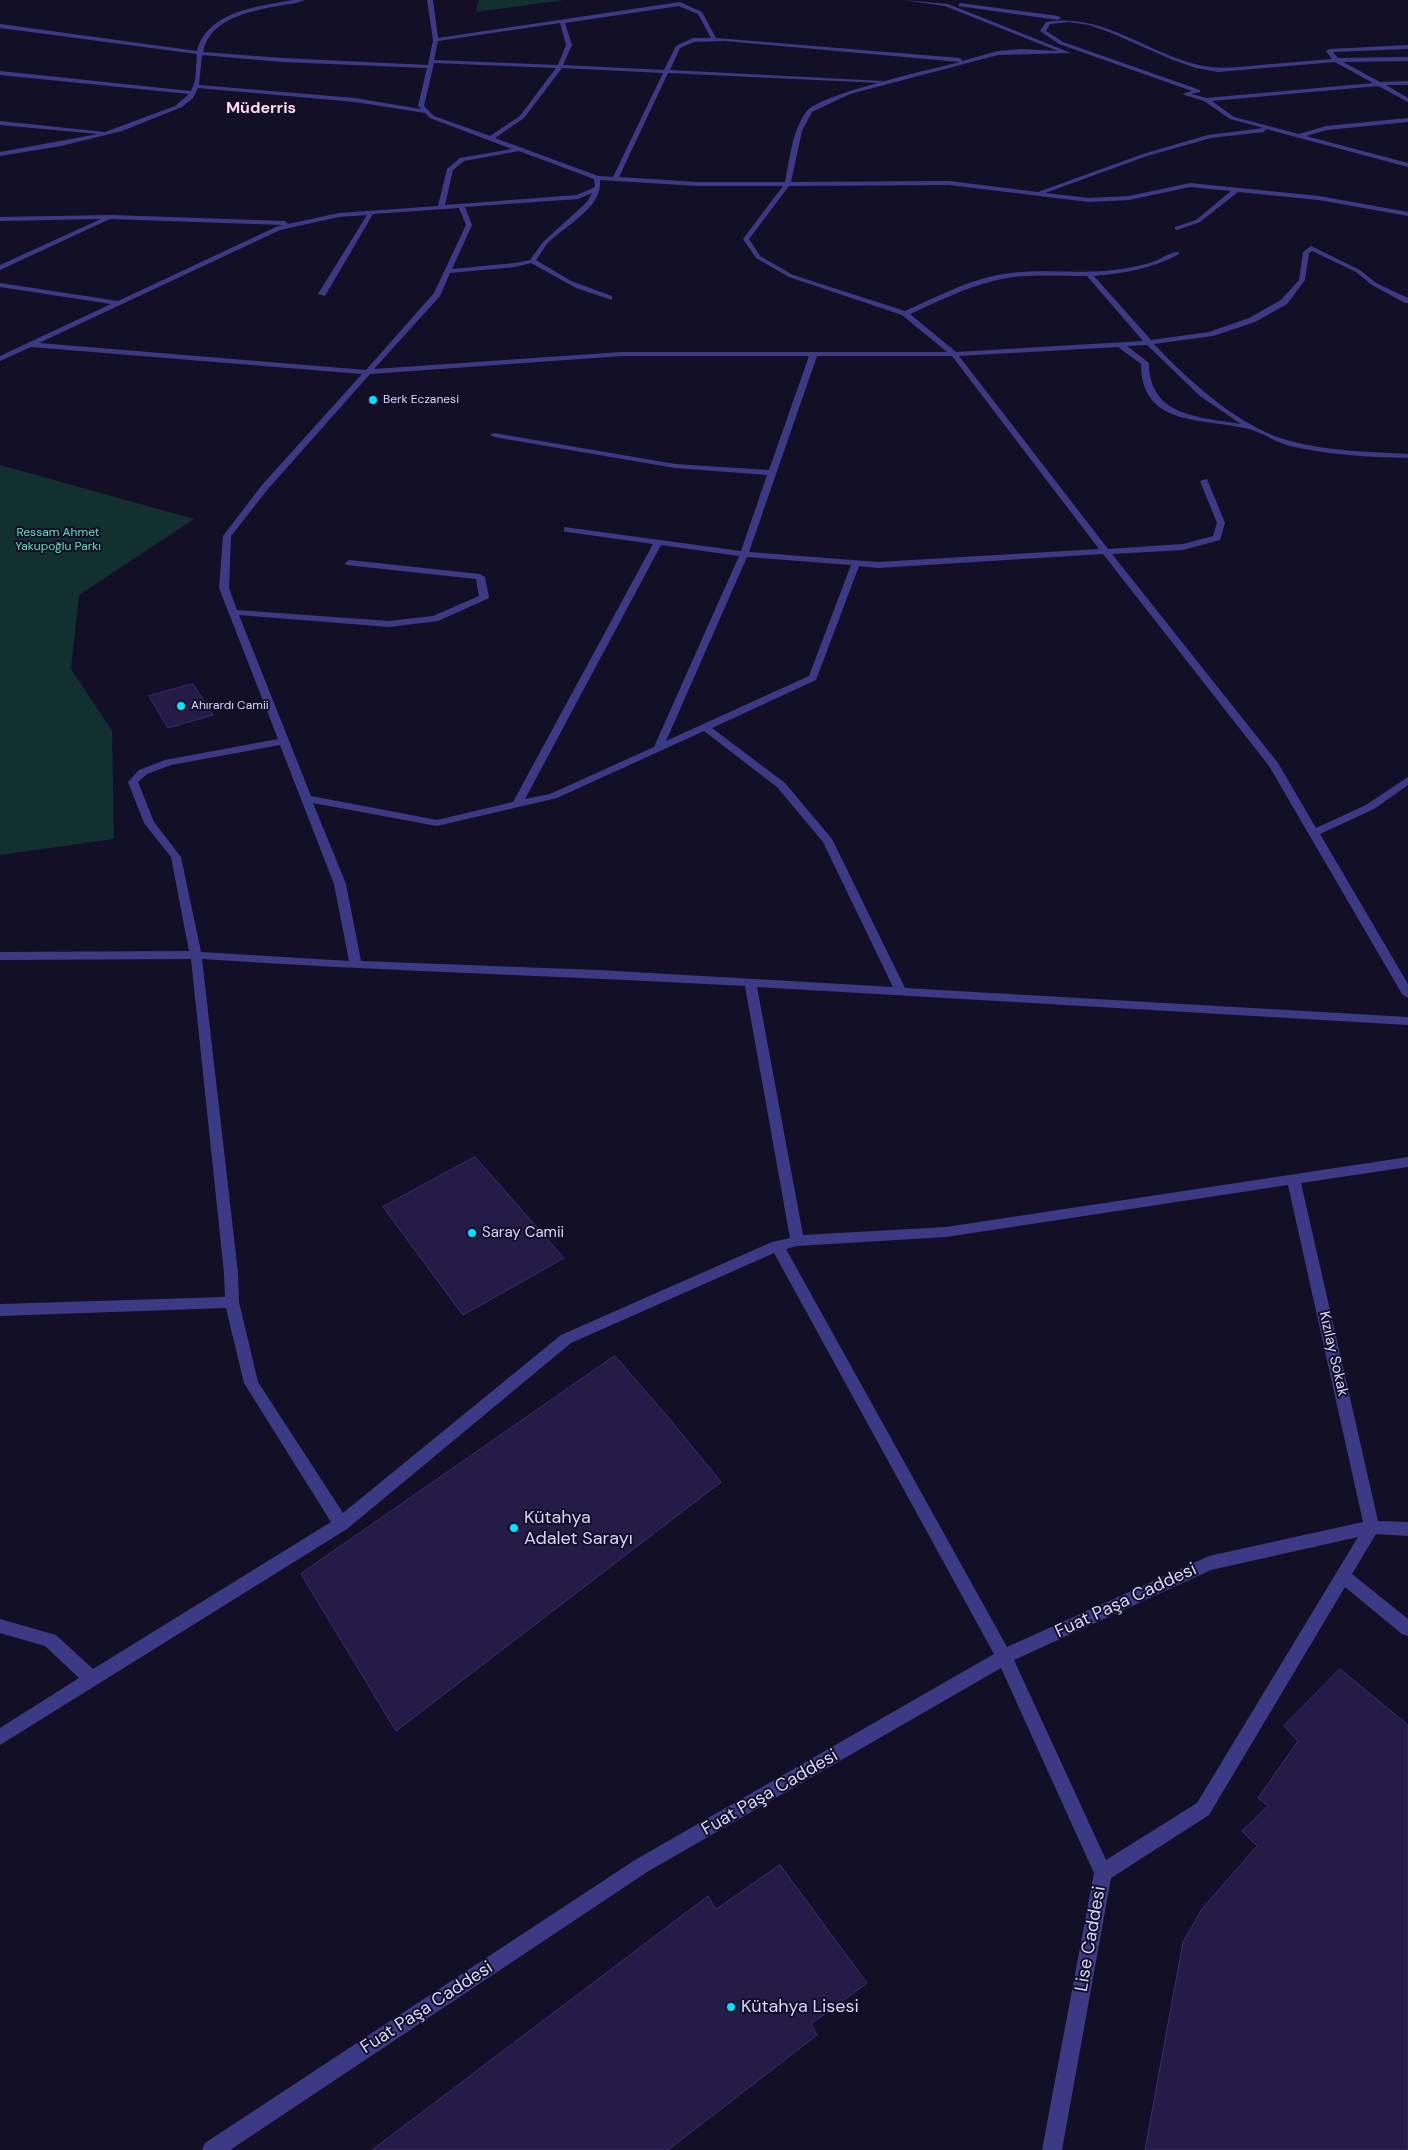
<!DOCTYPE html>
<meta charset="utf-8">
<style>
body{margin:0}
canvas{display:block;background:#130f26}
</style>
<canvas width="1408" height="2150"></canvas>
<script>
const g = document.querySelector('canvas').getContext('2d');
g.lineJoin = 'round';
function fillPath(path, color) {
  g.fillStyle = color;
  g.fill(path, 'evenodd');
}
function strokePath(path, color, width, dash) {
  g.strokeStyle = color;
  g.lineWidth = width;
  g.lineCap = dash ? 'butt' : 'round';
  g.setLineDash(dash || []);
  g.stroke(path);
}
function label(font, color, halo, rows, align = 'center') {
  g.font = font + ' "DM Sans",sans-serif';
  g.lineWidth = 4;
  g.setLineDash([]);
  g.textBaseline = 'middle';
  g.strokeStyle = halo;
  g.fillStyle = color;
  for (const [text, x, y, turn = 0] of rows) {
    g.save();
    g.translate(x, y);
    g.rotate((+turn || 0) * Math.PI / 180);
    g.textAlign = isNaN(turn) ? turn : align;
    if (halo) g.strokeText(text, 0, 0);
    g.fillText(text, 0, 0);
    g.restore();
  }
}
fillPath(new Path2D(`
 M479 0H564L476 12Z
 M0 465 194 519 79 595 71 669 112 731 114 839 0 855Z`), '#12302f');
const building = new Path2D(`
 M193 684 213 715 168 728 149 696Z
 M475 1157 564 1258 463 1315 383 1207Z
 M615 1356 668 1417 721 1482 396 1731 301 1574Z
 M1340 1669 1408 1725V2150H1145L1183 1942 1202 1909 1257 1846 1242 1831 1268 1806 1258 1798 1298 1741 1284 1726Z
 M780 1865 867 1983 811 2024 817 2035 668 2150H372L708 1896 716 1909Z`);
fillPath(building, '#241b47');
strokePath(building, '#3b2d73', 1);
fillPath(new Path2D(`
 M293 0H305C297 4 287 4 278 6 250 11 209 19 203 52L282 58 428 65 433 40 427 0H433L438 38 680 2 702 12 716 38 960 58 962 61 998 51 1021 49 1058 51 945 6 903 0 948 4 1071 53 998 55 850 94 812 112 802 131 791 182 949 181 1038 192 1143 154 1208 135 1264 128 1230 119 1204 101 1182 94 1192 91 1059 44 1040 31 1046 22C1103 12 1146 53 1199 65 1219 70 1239 67 1260 65 1284 63 1308 61 1332 59L1326 51 1329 49 1408 45V49L1333 52 1338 58 1408 57V61L1343 62 1380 82 1408 81V85H1386L1408 98V102L1378 86 1212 101 1234 117 1299 134 1326 126 1408 118V122L1327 130 1306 136 1408 163V167L1266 129 1264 132 1211 138 1147 156 1045 193 1089 198 1129 196 1190 183 1319 196 1408 212V216L1319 200 1238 192 1200 222 1177 230 1175 229V227L1196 220 1231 191 1190 187 1129 200 1089 202 949 185 789 186 749 239 760 256 793 275 905 311C937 297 969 279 1004 274 1043 268 1083 275 1122 269 1133 267 1144 265 1155 261 1163 258 1171 251 1179 252V254C1152 269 1125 273 1094 276L1151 340 1209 332 1249 318 1281 300 1299 280 1303 252 1311 246 1360 270 1376 283 1408 298V303H1405L1372 285 1356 272 1312 251 1309 253 1305 280 1287 304 1255 322 1213 336 1154 344C1190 382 1242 430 1294 442 1330 451 1371 452 1408 454V458C1370 457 1328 455 1290 446 1277 443 1265 434 1252 430 1209 417 1141 430 1141 364L1118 347 959 356 1108 549 1183 544 1213 536 1217 523 1200 481 1207 479 1225 523 1220 540 1183 550 1112 554 1278 763 1316 828 1366 805 1408 777V785L1374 809 1320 834 1408 984V998L1402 994 1269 766 1103 554 878 568 859 566 816 680 712 728 785 783 832 839 905 988 1408 1017V1025L757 987 803 1235 946 1227 1408 1157V1167L1301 1183 1378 1521 1408 1522V1536L1376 1534 1352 1574 1408 1619V1636L1402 1634 1345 1587 1209 1815 1111 1878 1062 2150H1042L1094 1873 1001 1668 647 1872 230 2150H202L205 2143 635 1860 994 1654 774 1253 571 1343 347 1529 0 1745V1728L79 1678 45 1646 0 1633V1619L56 1635 93 1669 331 1522 244 1383 226 1308 0 1316V1304L225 1297 224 1273 191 959 0 960V952L189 951 171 857 144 823 128 782 139 770 165 760 278 739 219 588 223 536 262 485 362 374 31 347 0 361V356L111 304 0 287V283L118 301 276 227 283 225 110 219 0 270V265L101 219 0 221V217L111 215 285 221 288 224 339 213 438 206 447 169 460 158 512 149 430 118 425 113 355 102 198 88 193 98 182 107 122 131 61 146 0 156V152L98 134 0 125V121L105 132 175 106 189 94 0 75V71L191 91 195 81 197 54 0 28V24L197 51C207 11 260 6 293 0ZM679 6 698 14 711 38H693L676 46 664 70 563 65 572 45 565 23ZM1069 22 1089 25 1109 32 1173 60 1196 68 1218 72 1335 62 1373 83 1206 98 1191 94 1200 92V90L1063 42 1046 31 1050 24ZM560 23 566 45 558 65 434 60 438 41ZM725 41 960 62C933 69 819 94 806 112 792 132 790 158 785 182H697L619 177 668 73 880 83 883 81 670 70 680 48 694 42ZM202 55 282 62 427 68 418 106 421 109 355 98 199 85ZM434 63 556 68 520 116 490 136 434 116 424 106ZM562 68 663 73 613 177 598 176 495 138 524 118ZM519 151 594 179 595 187 577 195 445 205 453 170 464 161ZM600 180 697 186H783L743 239 756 258 789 277 902 315 947 352H622L374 369 440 296 450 273 515 267 531 263 576 288 612 300V296L571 281 536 260C540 255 543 249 547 244 564 226 603 208 600 180ZM592 193 587 202 543 242 530 260 515 263 452 269 472 225 465 207 578 199ZM459 208 466 225 434 293 366 370 39 343 280 230 339 217 367 215 318 294 325 296 373 214ZM1087 276 1143 341 956 352 910 314C937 302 964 288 993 281 1023 273 1056 276 1087 276ZM1147 345 1200 396 1241 424C1200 417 1149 417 1149 363L1127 346ZM622 356H809L769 470 675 464 494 433 490 435 494 437 675 468 767 475 741 551 564 527V531L567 532 653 544 513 802 437 820 311 796 239 615 389 627 438 621 487 599 489 597 485 577 480 574 349 560 345 563 346 565 476 579 479 596 433 616 389 621 237 610 229 588 231 536 268 489 370 374ZM817 356H952L1099 549 878 562 749 552ZM661 545 739 556 654 747 550 794 525 799ZM747 557 851 565 809 676 666 741ZM704 731 777 787 823 842 893 987 598 970 361 961 346 884 313 803 437 826 557 798ZM280 745 334 884 349 961 201 952 181 857 154 822 138 782 147 774 171 765ZM202 959C383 971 564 976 745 986L790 1238 772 1242 561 1335 343 1513 258 1382 239 1302 238 1273ZM1288 1185 1363 1522 1209 1556 1007 1647 786 1249 797 1246 946 1237ZM1358 1537 1197 1803 1106 1860 1014 1660 1211 1570Z
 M960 3 1058 16 1061 18 1058 20 958 6Z`), '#3d3a85');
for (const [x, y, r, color] of [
 [373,400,5,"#00e5ff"],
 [181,706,5,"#00e5ff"],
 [472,1233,5,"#00e5ff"],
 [514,1528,5,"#00e5ff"],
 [731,2007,5,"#00e5ff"]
]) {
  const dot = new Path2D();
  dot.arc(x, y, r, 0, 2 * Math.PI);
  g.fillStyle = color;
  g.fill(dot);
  strokePath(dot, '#130f26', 2);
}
label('12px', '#d9d4ff', '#130f26', [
 ["Berk Eczanesi",383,400],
 ["Ahırardı Camii",191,706]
], 'left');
label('12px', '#5fe0c0', '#130f26', [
 ["Ressam Ahmet",58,533],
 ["Yakupoğlu Parkı",58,547]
]);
label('15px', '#d9d4ff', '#130f26', [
 ["Saray Camii",482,1233]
], 'left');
label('15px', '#d9d4ff', '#130f26', [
 ["Kızılay Sokak",1333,1354,77]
]);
label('bold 16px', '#ffd6f0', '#130f26', [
 ["Müderris",261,109]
]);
label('18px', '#d9d4ff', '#130f26', [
 ["Kütahya",524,1518],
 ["Adalet Sarayı",524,1539],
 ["Kütahya Lisesi",741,2007]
], 'left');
label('18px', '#d9d4ff', '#130f26', [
 ["Fuat Paşa Caddesi",1126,1601,-25],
 ["Fuat Paşa Caddesi",770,1793,-30],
 ["Lise Caddesi",1091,1939,-80],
 ["Fuat Paşa Caddesi",427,2008,-33]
]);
</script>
